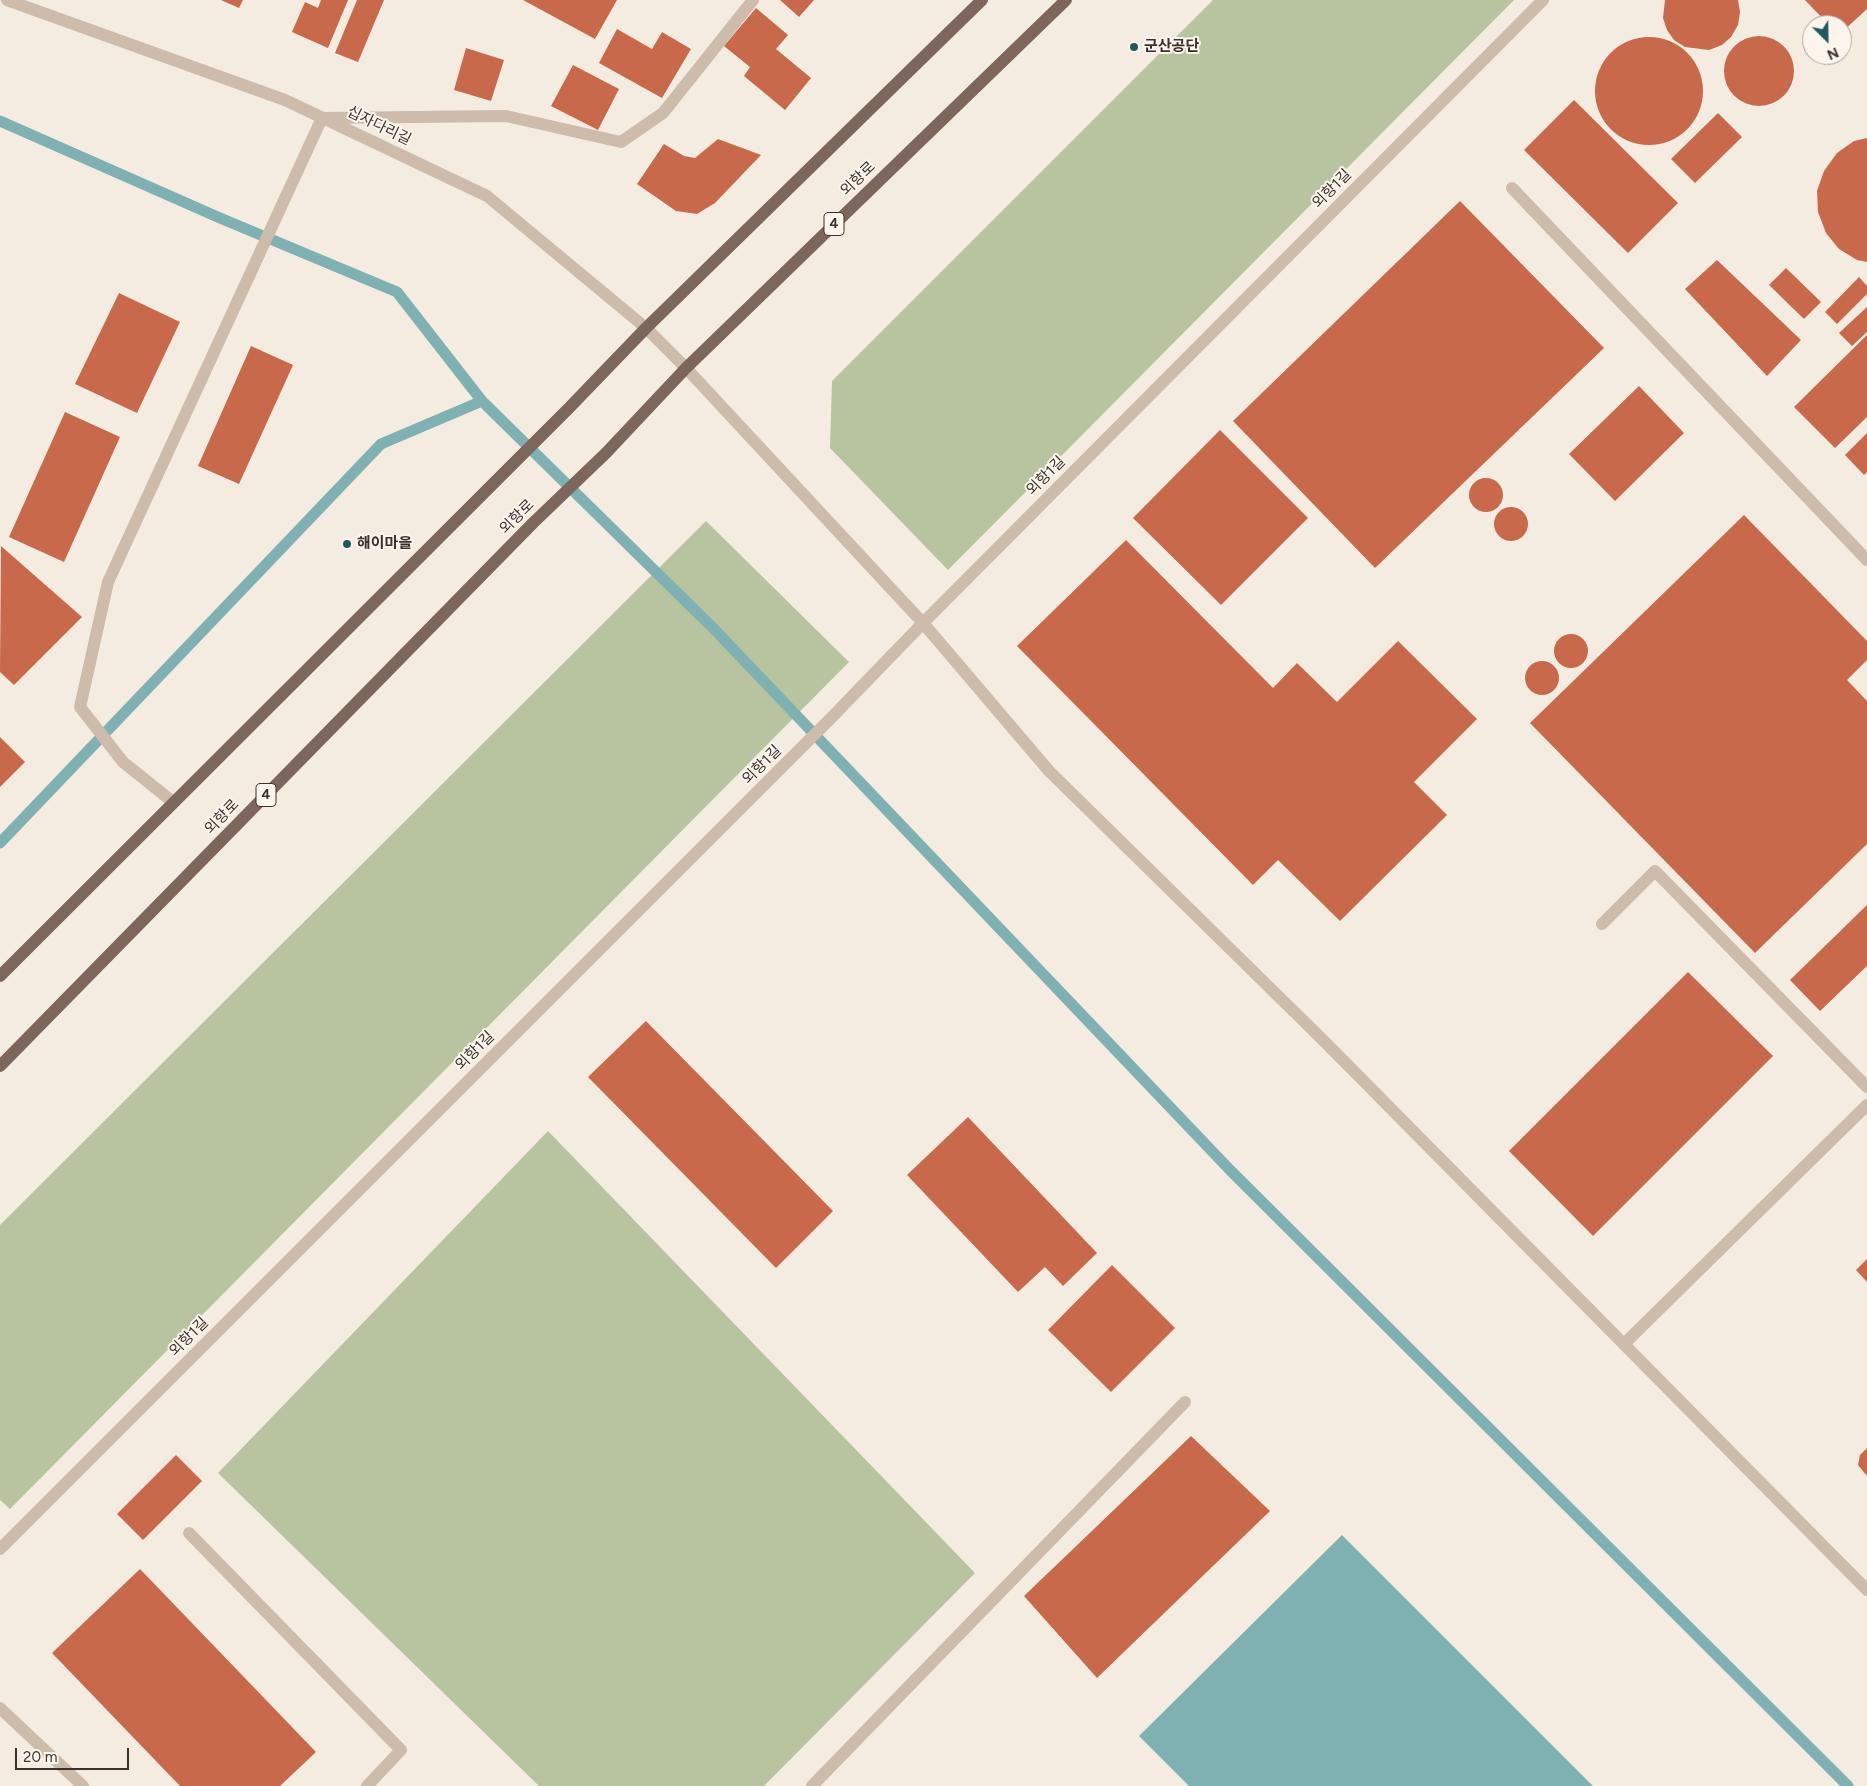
<!DOCTYPE html>
<meta charset="utf-8">
<style>
body{margin:0}
#map{position:relative;width:1867px;height:1786px;overflow:hidden;background:#f4ebe1;font-family:Figtree,sans-serif}
canvas{display:block}
.north{position:absolute;left:1802px;top:15px;width:50px;height:50px;box-sizing:border-box;background:#fbf5ee;border:1px solid #aea6a0;border-radius:50%;rotate:157deg;font-size:14px;font-weight:700;line-height:20px;text-align:center;color:#3b302b}
.north::after{content:'';display:block;margin:auto;width:18px;height:22px;background:#1f5a5e;clip-path:polygon(50% 0,100% 100%,50% 72%,0 100%)}
.scale{position:absolute;left:15px;top:1748px;width:114px;height:22px;box-sizing:border-box;border:2px solid #3b302b;border-top:0;padding-left:6px;font-size:15px;line-height:18px;white-space:nowrap;color:#3b302b;-webkit-text-stroke:4px #fbf5ee;paint-order:stroke}
</style>
<div id="map">
<canvas width="1867" height="1786"></canvas>
<div class="north">N</div>
<div class="scale">20 m</div>
</div>
<script>
const g = document.querySelector('canvas').getContext('2d');
g.lineJoin = 'round';
function fillPath(path, color) {
  g.fillStyle = color;
  g.fill(path, 'evenodd');
}
function strokePath(path, color, width, dash) {
  g.strokeStyle = color;
  g.lineWidth = width;
  g.lineCap = dash ? 'butt' : 'round';
  g.setLineDash(dash || []);
  g.stroke(path);
}
function label(font, color, halo, rows, align = 'center') {
  g.font = font + ' Figtree,"Noto Sans KR",sans-serif';
  g.lineWidth = 4;
  g.setLineDash([]);
  g.textBaseline = 'middle';
  g.strokeStyle = halo;
  g.fillStyle = color;
  for (const [text, x, y, turn = 0] of rows) {
    g.save();
    g.translate(x, y);
    g.rotate((+turn || 0) * Math.PI / 180);
    g.textAlign = isNaN(turn) ? turn : align;
    if (halo) g.strokeText(text, 0, 0);
    g.fillText(text, 0, 0);
    g.restore();
  }
}
fillPath(new Path2D(`
 M1213 0H1514L948 570 830 448 832 381Z
 M706 521 849 662 10 1509 0 1500V1225Z
 M548 1131 975 1573 764 1786H539L218 1473Z`), '#b8c4a0');
fillPath(new Path2D(`
 M1342 1535 1593 1786H1189L1139 1736Z`), '#7fb0b2');
strokePath(new Path2D(`
 M0 121 220 218 397 292 482 401 714 629 1230 1170 1848 1786
 M0 843 381 444 482 401`), '#7fb0b2', 11);
fillPath(new Path2D(`
 M221 0H243L239 8Z
 M321 0H348L328 48 292 32 305 2 318 8Z
 M357 0H384L358 62 335 53Z
 M523 0H617L595 39Z
 M780 0H814L799 17Z
 M1665 0H1738L1740 12 1738 25 1731 37 1722 45 1709 50 1685 47 1674 40 1667 30 1663 18Z
 M1805 0H1867V9L1842 32V25H1829Z
 M756 8 788 35 776 49 811 78 785 110 744 76 750 67 724 46Z
 M617 29 652 49 662 32 691 49 662 98 599 63Z
 M1724 71a35 35 0 1 1 70 0a35 35 0 1 1-70 0Z
 M1595 91a54 54 0 1 1 108 0a54 54 0 1 1-108 0Z
 M466 48 504 60 491 101 454 90Z
 M573 65 619 89 598 130 551 106Z
 M1574 100 1678 203 1628 253 1524 150Z
 M1718 113 1742 137 1695 183 1671 159Z
 M1867 138V262L1857 260 1839 249 1826 233 1818 212 1817 191 1824 171 1837 153 1854 141Z
 M718 139 761 155 715 203 697 214 676 211 637 184 664 144 684 156 695 158Z
 M1460 201 1604 348 1375 568 1233 421Z
 M1717 260 1801 340 1767 376 1685 289Z
 M1786 268 1821 302 1804 319 1769 285Z
 M1859 277 1867 286V294L1837 324 1825 312Z
 M119 293 180 322 137 413 75 384Z
 M1867 307V332L1852 346 1839 333Z
 M1867 335V417L1835 448 1794 407Z
 M251 346 293 365 239 484 198 466Z
 M1639 386 1684 433 1615 501 1569 454Z
 M65 412 120 437 64 562 9 537Z
 M1220 430 1308 518 1221 605 1133 518Z
 M1867 433V472L1864 475 1845 455Z
 M1469 495a17 17 0 1 1 34 0a17 17 0 1 1-34 0Z
 M1494 524a17 17 0 1 1 34 0a17 17 0 1 1-34 0Z
 M1744 515 1867 641V660L1847 680 1867 701V844L1755 953 1530 723Z
 M1126 540 1273 688 1297 663 1337 702 1398 641 1477 719 1414 782 1447 815 1340 921 1278 860 1253 885 1017 646Z
 M1 546 82 617 14 685 0 672Z
 M1554 651a17 17 0 1 1 34 0a17 17 0 1 1-34 0Z
 M1525 678a17 17 0 1 1 34 0a17 17 0 1 1-34 0Z
 M0 737 25 762 0 787Z
 M1867 905V966L1820 1011 1790 980Z
 M1688 972 1773 1056 1593 1236 1509 1151Z
 M646 1021 833 1211 776 1268 588 1077Z
 M968 1117 1097 1253 1063 1286 1045 1267 1018 1292 907 1175Z
 M1867 1259V1282L1856 1270Z
 M1112 1265 1175 1328 1111 1392 1048 1330Z
 M1191 1436 1270 1511 1097 1678 1024 1596Z
 M1867 1448V1476L1858 1465 1860 1455Z
 M176 1455 202 1481 143 1540 117 1514Z
 M140 1569 316 1752 280 1786H180L52 1653Z`), '#c8694b');
strokePath(new Path2D(`
 M1512 188 1867 560
 M686 368 923 623 1049 771 1325 1042 1867 1590
 M173 802 123 762 80 707 108 582 322 118 506 116 621 142 663 113 753 0
 M1602 924 1655 871 1867 1087
 M1624 1344 1867 1105
 M189 1533 401 1750 367 1786
 M0 1549 834 715 923 623 1543 0
 M0 1708 83 1786
 M812 1786 1185 1402`), '#cdbbac', 12);
strokePath(new Path2D(`
 M7 0 285 100 487 196 646 328 686 368`), '#cdbbac', 12);
strokePath(new Path2D(`
 M0 976 569 408 646 328 982 0
 M0 1066 533 523 606 453 686 368 1066 0`), '#7d675c', 12);
for (const [x, y, r, color] of [
 [1134,47,5,"#1f5a5e"],
 [347,544,5,"#1f5a5e"]
]) {
  const dot = new Path2D();
  dot.arc(x, y, r, 0, 2 * Math.PI);
  g.fillStyle = color;
  g.fill(dot);
  strokePath(dot, '#fbf5ee', 2);
}
for (const [x, y, w] of [
 [834,224,20],
 [266,795,20]
]) {
  const box = new Path2D();
  box.roundRect(x - w / 2, y - 11.5, w, 23, 4);
  g.fillStyle = '#fbf5ee';
  g.fill(box);
  strokePath(box, '#3b302b', 1);
}
label('bold 14px', '#3b302b', null, [
 ["4",834,224],
 ["4",266,795]
]);
label('bold 15px', '#3b302b', '#fbf5ee', [
 ["군산공단",1144,47],
 ["해이마을",357,544]
], 'left');
label('15px', '#3b302b', '#fbf5ee', [
 ["십자다리길",379,126,26],
 ["외항로",858,179,-44],
 ["외항1길",1332,189,-45],
 ["외항1길",1046,476,-45],
 ["외항로",517,517,-45],
 ["외항1길",762,765,-45],
 ["외항로",222,817,-46],
 ["외항1길",475,1051,-45],
 ["외항1길",189,1337,-45]
]);
</script>
